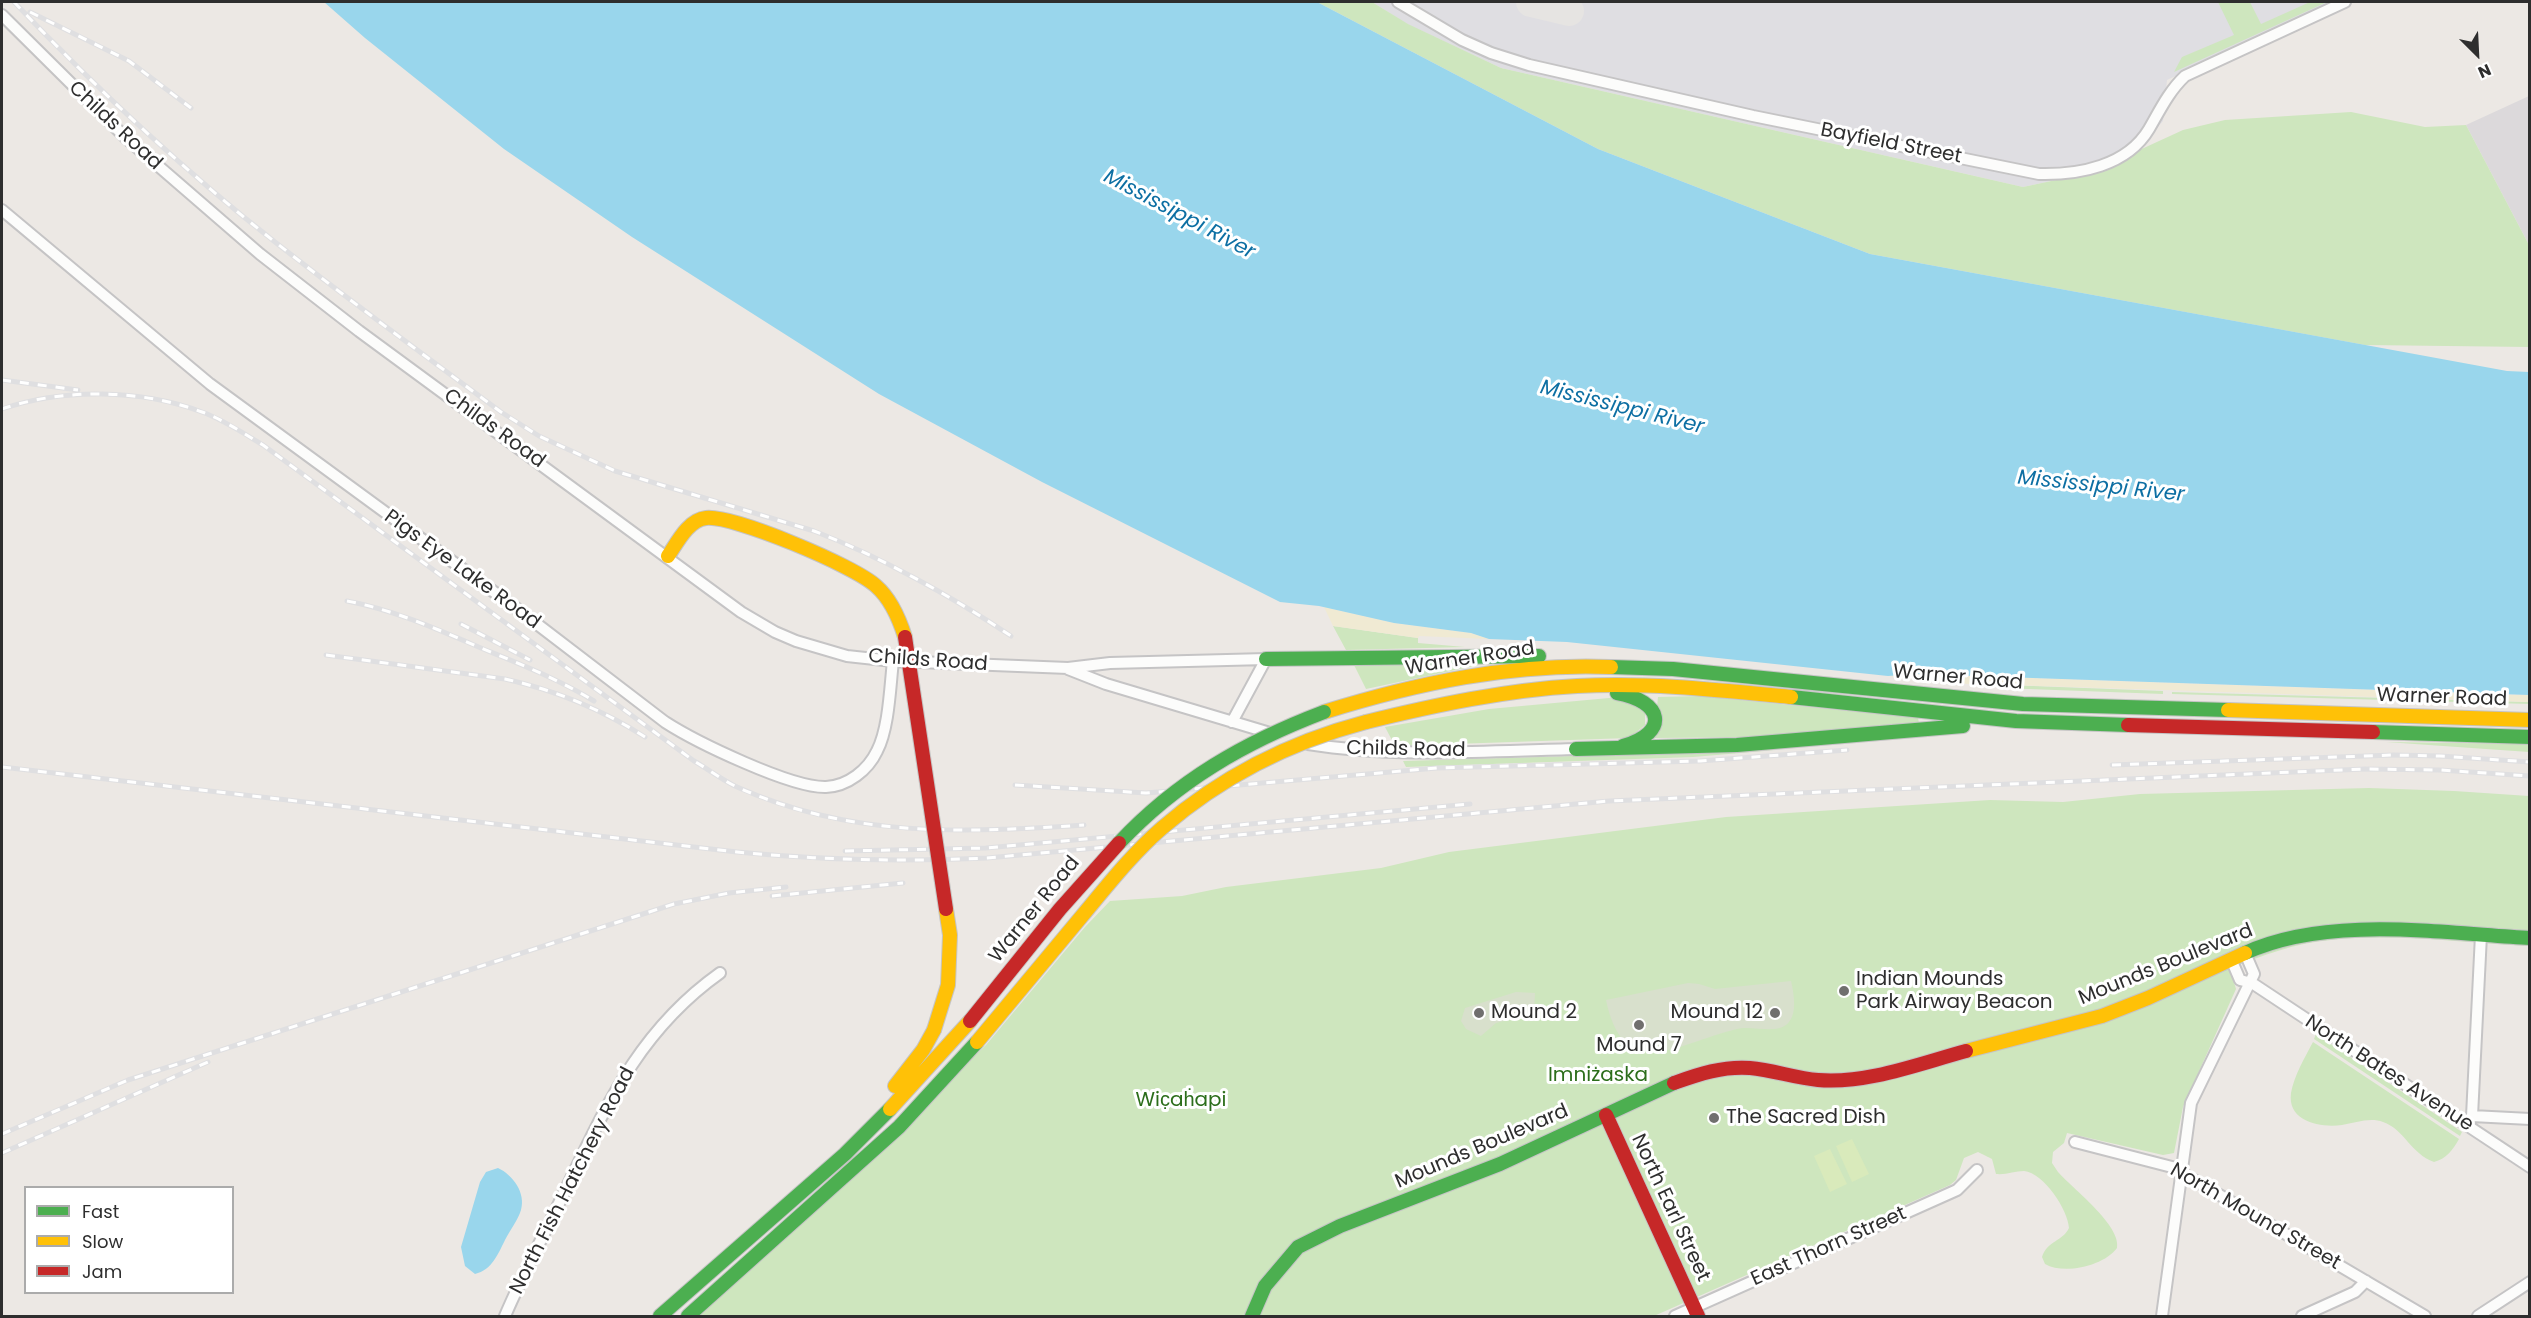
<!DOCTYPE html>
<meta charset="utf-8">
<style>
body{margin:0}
#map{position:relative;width:2531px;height:1318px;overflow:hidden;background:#ece8e4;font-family:Poppins,sans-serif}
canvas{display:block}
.frame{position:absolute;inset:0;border:3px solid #2e2e2e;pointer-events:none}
.legend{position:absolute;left:24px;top:1186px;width:210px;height:108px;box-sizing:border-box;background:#fff;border:2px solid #ababab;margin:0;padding:8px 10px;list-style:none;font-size:18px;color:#2e2e2e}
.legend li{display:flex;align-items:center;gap:12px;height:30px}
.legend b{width:30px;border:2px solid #ababab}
.north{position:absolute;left:2447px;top:24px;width:60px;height:60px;-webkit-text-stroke:4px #fff;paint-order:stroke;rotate:156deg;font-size:16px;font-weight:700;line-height:24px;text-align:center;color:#2e2e2e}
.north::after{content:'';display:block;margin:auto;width:21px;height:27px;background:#2e2e2e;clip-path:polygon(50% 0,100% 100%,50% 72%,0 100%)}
</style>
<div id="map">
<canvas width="2531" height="1318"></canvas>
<div class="frame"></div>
<ul class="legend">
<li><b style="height:8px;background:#4caf50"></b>Fast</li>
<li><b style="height:8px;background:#ffc107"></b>Slow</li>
<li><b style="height:8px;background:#c62828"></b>Jam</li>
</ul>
<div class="north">N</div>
</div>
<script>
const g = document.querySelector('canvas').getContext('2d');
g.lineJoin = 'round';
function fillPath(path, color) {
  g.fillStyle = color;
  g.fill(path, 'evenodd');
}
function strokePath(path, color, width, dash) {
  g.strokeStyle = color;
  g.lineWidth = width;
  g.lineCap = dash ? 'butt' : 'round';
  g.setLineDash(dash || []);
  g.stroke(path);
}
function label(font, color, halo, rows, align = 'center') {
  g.font = font + ' Poppins,sans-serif';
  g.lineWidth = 6;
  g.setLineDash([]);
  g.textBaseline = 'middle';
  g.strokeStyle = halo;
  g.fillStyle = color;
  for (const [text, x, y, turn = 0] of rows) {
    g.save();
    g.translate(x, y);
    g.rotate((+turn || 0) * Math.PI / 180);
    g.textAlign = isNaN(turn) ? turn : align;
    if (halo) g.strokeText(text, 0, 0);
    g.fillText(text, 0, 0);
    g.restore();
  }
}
fillPath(new Path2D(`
 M2529 96V245L2466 125Z`), '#dcd9db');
fillPath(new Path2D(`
 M1372 2H2332L2167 80 2163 121 2140 148 2109 164 2075 176 2023 187 1501 68 1407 24Z`), '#dfdee2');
fillPath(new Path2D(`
 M1317 2H1372L1408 24 1501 68 2023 187 2075 176 2109 164 2183 130 2225 120 2351 112 2425 127 2466 125 2529 245V347L2365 345 1870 254 1598 149Z
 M2218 2H2250L2261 24 2310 2H2327L2174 72 2182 57 2234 35Z
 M1333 626 1418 638V643L1465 647 1346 650Z
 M1502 660 1366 689 1353 663Z
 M2007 685 2163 691V694L2001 688Z
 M2172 692 2529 702 2530 704 2172 694Z
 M1701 696 1918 718 1919 723 1776 737 1654 738 1658 697Z
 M1609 698H1628L1645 711V725L1629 738 1395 746 1385 727 1489 709Z
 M2386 742 2529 744V752Z
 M1776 750 1693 757 1406 767 1403 761Z
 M2369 788 2454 791 2529 796V946C2464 943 2396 933 2331 940 2296 943 2262 955 2230 969L2236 989 2183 1107 2174 1153 2163 1155 2067 1133 2064 1143 2053 1152 2052 1163 2058 1172C2072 1188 2122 1226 2117 1248 2104 1266 2064 1275 2045 1264L2042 1257C2047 1241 2063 1241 2069 1228 2068 1210 2044 1173 2024 1171 2015 1171 2006 1175 1996 1174L1992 1159 1978 1152 1964 1158 1956 1180 1950 1185 1654 1316H697L986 1045 1085 927 1110 901 1182 896 1226 887 1381 868 1449 852 1726 817 1990 800 2063 802 2140 794Z
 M2316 1034 2462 1132 2460 1136 2314 1039Z
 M2313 1042 2459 1139C2453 1150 2446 1159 2434 1162 2411 1154 2404 1129 2383 1122 2370 1117 2355 1123 2342 1125 2321 1128 2287 1122 2291 1093 2294 1076 2305 1057 2313 1042Z`), '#cee6be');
fillPath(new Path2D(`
 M1324 607 1394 623 1471 633 1489 639 1419 636 1418 638 1333 626Z
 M1916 674 2518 695H2529L2530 702 2011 685 1999 687 1888 676Z`), '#f0ead3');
fillPath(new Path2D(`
 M1791 981C1794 994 1798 1016 1786 1025 1774 1034 1751 1025 1737 1029 1680 1042 1624 1086 1606 1000L1688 983 1699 984 1715 989Z
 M1516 992 1535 993 1534 1013 1496 1023 1481 1036 1466 1029 1461 1021 1465 1008Z`), '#d8e0cc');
fillPath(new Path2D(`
 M1852 1139 1869 1174 1852 1182 1836 1146Z
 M1830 1149 1847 1184 1830 1192 1814 1156Z`), '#d9eabb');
fillPath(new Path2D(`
 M324 2H1317L1598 149 1870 254 2507 371 2529 372V695L1916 674 1888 676 1567 642 1489 639 1471 633 1394 623 1319 606 1280 602 1042 482 879 394 632 237 504 149 365 38Z
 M498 1168C513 1175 526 1193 521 1210 518 1220 510 1230 505 1240 498 1254 492 1270 475 1274L465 1266 461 1247 480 1182 486 1172Z`), '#99d6ec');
strokePath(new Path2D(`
 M1531 2 1569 11`), '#e6e4e2', 30);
const street = new Path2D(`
 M1398 2 1462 40 1491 53 1529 65 1753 116 2039 174C2079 175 2127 166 2149 129 2160 110 2169 91 2185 76L2345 2
 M2 15 126 138 260 254 359 331 741 612 775 632 796 641 847 656 893 661 1068 668 1110 663 1266 659 1232 722
 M2 210 210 384 520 611 665 722C696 742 791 788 826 787 848 786 868 770 877 751 889 728 890 687 893 661
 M1068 669 1106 684 1270 733
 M1308 744C1397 758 1487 751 1576 749
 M2231 959 2240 980 2252 983 2530 1167
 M2472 1116 2481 935
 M2469 1120 2472 1116 2530 1119
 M2075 1142 2172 1167 2425 1316
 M505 1316C522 1276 543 1237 562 1197 605 1109 637 1032 720 973
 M1675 1316 1957 1190 1977 1170
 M2162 1316 2191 1103 2254 974 2245 953
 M2302 1316 2355 1292 2366 1281
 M2478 1316 2530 1282`);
const fast = new Path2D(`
 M1266 659 1539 656
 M1611 667 1673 669 2023 704 2228 710
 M1617 693C1662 701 1671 732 1623 746
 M1791 697 2016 721 2128 725
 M2373 732 2530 737
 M1576 749 1737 745 1963 726
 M2245 953C2327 915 2442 933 2530 938
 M660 1316 845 1154 890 1109
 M688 1316 899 1127 977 1042
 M1252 1316 1265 1286 1298 1247 1340 1226 1500 1164 1674 1083`);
const slow = new Path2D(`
 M668 556C677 543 688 520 706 518 733 515 855 566 876 586 891 599 899 618 905 637
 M2228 710 2530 720
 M1324 712C1417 683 1512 663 1611 667
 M1366 722C1435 705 1506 690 1577 686 1648 682 1720 690 1791 697
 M1966 1051 2102 1016 2148 998 2245 953
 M895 1086 923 1050 934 1030
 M890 1109 970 1021`);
const jam = new Path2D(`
 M2128 725 2373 732
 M1674 1083C1699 1074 1723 1066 1750 1068 1773 1070 1795 1078 1818 1080 1867 1084 1918 1064 1966 1051
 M1606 1115 1698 1316`);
strokePath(street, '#c5c4c5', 14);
strokePath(fast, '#c5c4c5', 16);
strokePath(slow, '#c5c4c5', 16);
strokePath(jam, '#c5c4c5', 16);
strokePath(street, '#fcfcfb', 10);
strokePath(fast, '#4caf50', 14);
strokePath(slow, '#ffc107', 14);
strokePath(jam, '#c62828', 14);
const rail = new Path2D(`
 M14 2C95 87 182 169 275 242 349 300 425 356 501 412L539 436 615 471 814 531C879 556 953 597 1011 636
 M30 12 129 61 191 108
 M2 380 78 390
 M2 409C63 388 141 389 202 412 224 420 243 433 263 445L694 761C708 769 722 780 737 787 851 838 962 833 1084 825
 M347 601C394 610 437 629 481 648 520 664 558 679 594 701
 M461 624 530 660
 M326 655 505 679C555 690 601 709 645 737
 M2112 765 2394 755 2440 756 2530 762
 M2 767 737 852C820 860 903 862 987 858L1609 801 2365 769 2440 770 2530 776
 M1015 785 1146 793 1437 768 1700 761 1847 750
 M845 851 986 848 1470 804
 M772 896 903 883
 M2 1134 128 1080 674 904 729 893 786 887
 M2 1153 208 1062`);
strokePath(rail, '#dfdfe1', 5);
strokePath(rail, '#fff', 3, [9]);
const fastBridge = new Path2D(`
 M1119 843C1177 781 1245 742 1324 712`);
const slowBridge = new Path2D(`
 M934 1030 948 985 950 935 946 909
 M977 1042C1012 1000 1047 958 1082 916 1107 886 1132 854 1162 828 1221 777 1290 742 1366 722`);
const jamBridge = new Path2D(`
 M905 637 946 909
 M970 1021 1060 909 1119 843`);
strokePath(fastBridge, '#c6c5c4', 16, []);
strokePath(slowBridge, '#c6c5c4', 16, []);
strokePath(jamBridge, '#c6c5c4', 16, []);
strokePath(fastBridge, '#4caf50', 14);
strokePath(slowBridge, '#ffc107', 14);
strokePath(jamBridge, '#c62828', 14);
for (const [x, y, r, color] of [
 [1844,991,6,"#706f6e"],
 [1479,1013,6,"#706f6e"],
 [1775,1013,6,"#706f6e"],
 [1639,1025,6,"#706f6e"],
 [1714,1118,6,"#706f6e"]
]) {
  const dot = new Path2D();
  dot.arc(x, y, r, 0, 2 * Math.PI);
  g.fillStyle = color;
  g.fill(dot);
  strokePath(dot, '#fff', 2);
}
label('20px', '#2e2e2e', '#fff', [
 ["Childs Road",115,126,43],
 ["Bayfield Street",1891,144,11],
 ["Childs Road",494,429,36],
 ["Pigs Eye Lake Road",462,570,36],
 ["Warner Road",1470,659,-9],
 ["Childs Road",928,661,4],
 ["Warner Road",1958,678,5],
 ["Warner Road",2442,698,2],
 ["Childs Road",1406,750,1],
 ["Warner Road",1035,910,-51],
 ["Mounds Boulevard",2166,965,-22],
 ["North Bates Avenue",2389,1074,33],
 ["Mounds Boulevard",1482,1147,-23],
 ["North Fish Hatchery Road",573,1181,-63],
 ["North Earl Street",1670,1208,65],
 ["North Mound Street",2255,1217,30],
 ["East Thorn Street",1829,1247,-24]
]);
label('20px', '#2e2e2e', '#fff', [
 ["Indian Mounds",1856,980],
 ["Park Airway Beacon",1856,1003],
 ["Mound 2",1491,1013],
 ["Mound 12",1763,1013,"right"],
 ["Mound 7",1639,1046,"center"],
 ["The Sacred Dish",1726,1118]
], 'left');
label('20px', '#2c6e1b', '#fff', [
 ["Imniżaska",1598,1076],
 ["Wic̣aḣapi",1181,1101]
]);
label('italic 21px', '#0d6fa3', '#fff', [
 ["Mississippi River",1179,215,28],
 ["Mississippi River",1622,408,14],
 ["Mississippi River",2101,487,6]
]);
</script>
